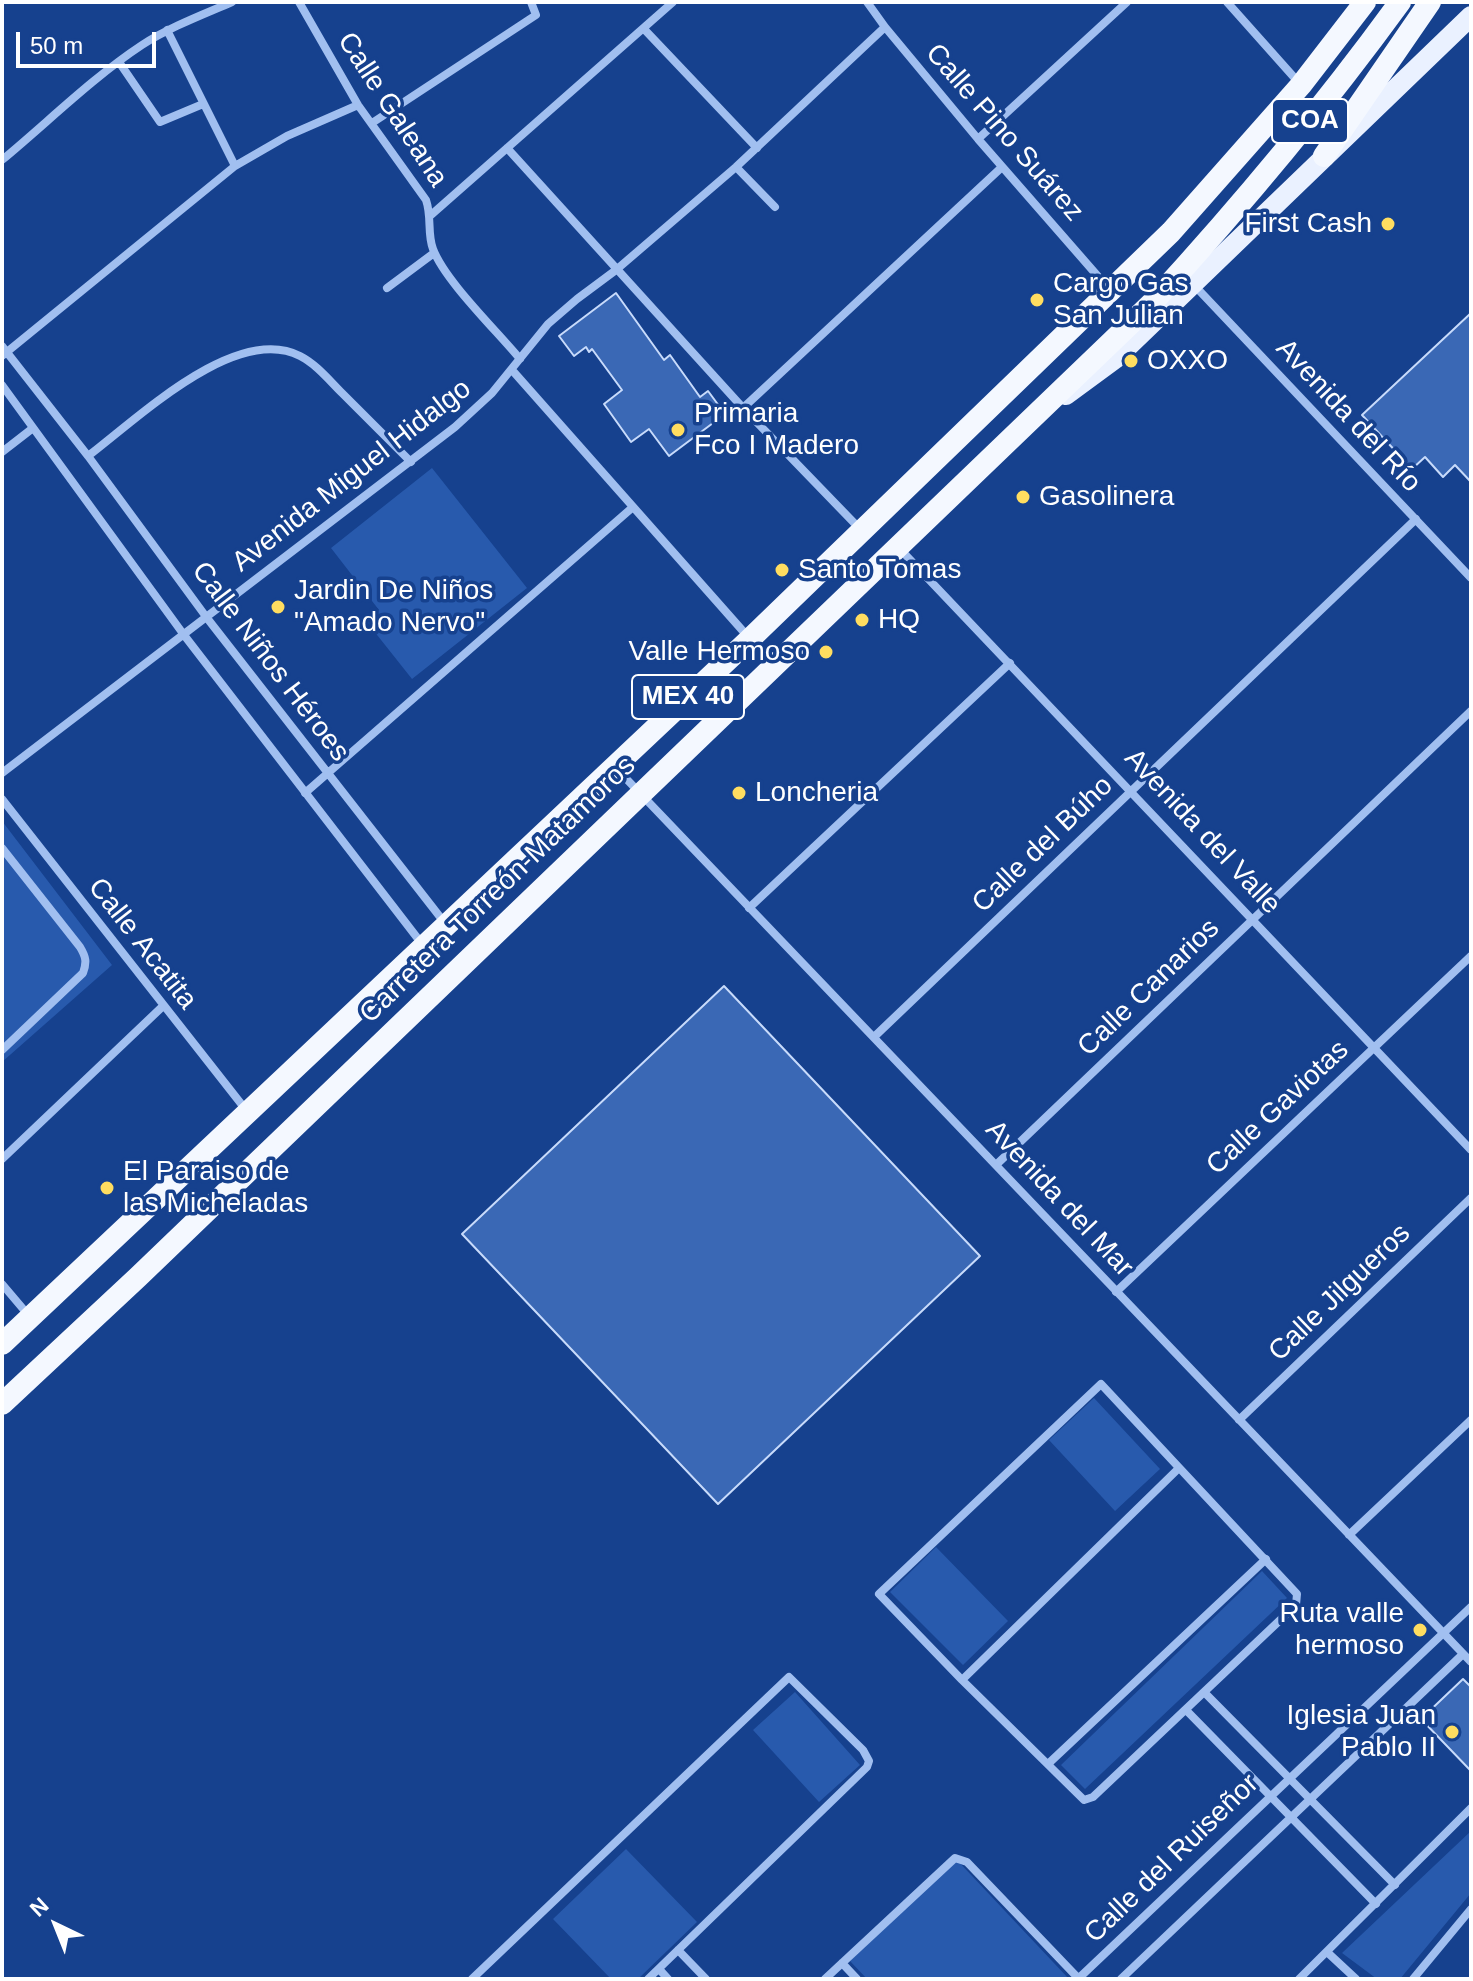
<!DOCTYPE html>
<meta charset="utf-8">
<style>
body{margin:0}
#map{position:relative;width:1473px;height:1981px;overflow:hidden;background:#16418e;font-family:Arial,sans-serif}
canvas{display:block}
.frame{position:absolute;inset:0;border:4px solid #fff;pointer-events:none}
.north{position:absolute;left:16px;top:1885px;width:80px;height:80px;-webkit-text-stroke:6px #16418e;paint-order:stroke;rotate:317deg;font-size:22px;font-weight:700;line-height:32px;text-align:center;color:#fff}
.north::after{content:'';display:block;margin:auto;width:28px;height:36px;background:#fff;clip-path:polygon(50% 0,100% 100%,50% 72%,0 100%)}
.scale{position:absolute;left:16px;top:32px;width:140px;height:36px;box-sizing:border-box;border:4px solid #fff;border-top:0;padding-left:10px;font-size:24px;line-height:28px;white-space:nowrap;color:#fff;-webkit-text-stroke:6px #16418e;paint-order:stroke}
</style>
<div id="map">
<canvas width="1473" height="1981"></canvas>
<div class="frame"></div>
<div class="north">N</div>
<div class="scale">50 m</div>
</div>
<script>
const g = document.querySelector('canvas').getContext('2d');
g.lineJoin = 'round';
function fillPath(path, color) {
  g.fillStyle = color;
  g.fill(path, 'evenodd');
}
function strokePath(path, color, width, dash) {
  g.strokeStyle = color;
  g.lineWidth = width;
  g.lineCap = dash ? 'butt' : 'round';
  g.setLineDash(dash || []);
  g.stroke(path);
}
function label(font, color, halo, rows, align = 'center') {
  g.font = font + ' Arial,sans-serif';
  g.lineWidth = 7;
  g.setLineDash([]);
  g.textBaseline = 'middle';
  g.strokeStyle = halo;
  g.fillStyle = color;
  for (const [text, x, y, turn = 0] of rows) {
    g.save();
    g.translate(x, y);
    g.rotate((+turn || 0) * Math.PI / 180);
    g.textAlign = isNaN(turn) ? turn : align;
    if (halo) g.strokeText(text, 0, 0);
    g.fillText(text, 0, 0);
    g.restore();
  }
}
fillPath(new Path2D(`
 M432 468 527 588 412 679 366 621 379 610 331 548Z
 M2 821 112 965 2 1062Z
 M1094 1398 1160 1469 1115 1511 1049 1440Z
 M936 1547 1008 1621 963 1665 890 1592Z
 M1262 1571 1287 1598 1085 1789 1061 1765Z
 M795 1692 860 1765 819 1802 753 1730Z
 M1471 1831V1893L1400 1979H1377L1342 1953Z
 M626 1849 697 1922 638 1979H611L553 1919Z
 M957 1860 1069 1979H867L850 1961Z`), '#285aad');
const building = new Path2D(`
 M616 293 664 360 670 355 700 397 708 391 725 414 669 456 649 429 631 442 604 404 622 390 592 349 589 352 586 347 574 356 559 336Z
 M1471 313V482L1455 465 1443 477 1425 457 1412 469 1362 415Z
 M724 986 980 1256 718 1504 462 1234Z
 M1463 1679 1471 1687V1771L1421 1719Z`);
fillPath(building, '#3a68b5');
strokePath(building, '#c8dbfb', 2);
strokePath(new Path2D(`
 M299 2 358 105 426 200C432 217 427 234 433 249 445 281 497 331 520 359
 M867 2 885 27 978 139 1109 289
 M1227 2 1300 84
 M644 29 757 148
 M167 30 235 166
 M119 62 160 122 203 104
 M372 123 536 15 531 2
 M978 139 1127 2
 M507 148 743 408 860 529
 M2 160C48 122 92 78 142 45 170 27 202 15 232 2
 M736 167 775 207
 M431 215 673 2
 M1194 285 1471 578
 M387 288 434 253
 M2 346 88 456 207 618 444 922
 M2 356 235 166 287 136 358 105
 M512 370 750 639
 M2 385 184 635 422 944
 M743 408 1002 167
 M2 452 33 428
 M88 456C137 419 236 323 300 356 316 364 329 380 342 393 365 416 388 439 411 462
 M899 548 1471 1150
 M615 767 1471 1662
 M2 773 455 427 492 393 548 324 577 299 616 270 736 167 885 27
 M305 793 633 507
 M2 799 246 1110
 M2 848 80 947C86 957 87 962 83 973L2 1050
 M749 908 1010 663
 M874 1037 1416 519
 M2 1159 162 1007
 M996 1165 1471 711
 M2 1284 30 1317
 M1116 1292 1471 956
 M1101 1384 1297 1594 1296 1605 1093 1797 1084 1800 962 1680 879 1594Z
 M1239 1420 1471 1198
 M1349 1535 1471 1420
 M962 1680 1179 1468
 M1204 1692 1395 1885
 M1186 1710 1376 1904
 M1048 1764 1266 1559
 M678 1950 706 1979
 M1327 1952 1356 1979
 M842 1963 857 1979
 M659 1969 668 1979
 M1079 1978 1471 1607
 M472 1979 789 1677 863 1750 869 1761 867 1767 648 1979
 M825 1979 955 1858 967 1862 1079 1979
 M1121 1979 1463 1654
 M1299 1979 1471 1808
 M1413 1979 1471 1909`), '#a1bff0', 8);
strokePath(new Path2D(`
 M1066 395 1115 359 1471 16`), '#eaf1ff', 20);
strokePath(new Path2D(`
 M1324 156 1430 2
 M2 1344 750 639 1171 232 1301 85 1365 2
 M2 1404 138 1277 1152 303C1240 207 1323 108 1400 2`), '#f4f8ff', 22);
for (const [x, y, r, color] of [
 [1388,224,8,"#ffdd60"],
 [1037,300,8,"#ffdd60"],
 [1131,361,8,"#ffdd60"],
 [678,430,8,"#ffdd60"],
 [1023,497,8,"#ffdd60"],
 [782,570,8,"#ffdd60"],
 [278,607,8,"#ffdd60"],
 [862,620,8,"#ffdd60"],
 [826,652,8,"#ffdd60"],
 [739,793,8,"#ffdd60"],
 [107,1188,8,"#ffdd60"],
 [1420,1630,8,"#ffdd60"],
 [1452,1732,8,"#ffdd60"]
]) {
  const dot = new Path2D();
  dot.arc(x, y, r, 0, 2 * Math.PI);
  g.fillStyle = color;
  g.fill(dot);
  strokePath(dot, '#16418e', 3);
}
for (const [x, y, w] of [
 [1310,121,76],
 [688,697,112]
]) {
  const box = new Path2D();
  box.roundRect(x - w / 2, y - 22, w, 44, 6);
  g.fillStyle = '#16418e';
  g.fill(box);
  strokePath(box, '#fff', 2);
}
label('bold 26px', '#fff', null, [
 ["COA",1310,121],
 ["MEX 40",688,697]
]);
label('28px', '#fff', '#16418e', [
 ["Calle Galeana",392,110,57],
 ["Calle Pino Suárez",1004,133,49],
 ["Avenida del Río",1348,416,47],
 ["Avenida Miguel Hidalgo",352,476,-38],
 ["Calle Niños Héroes",270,662,53],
 ["Avenida del Valle",1202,832,47],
 ["Calle del Búho",1043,845,-44],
 ["Carretera Torreón-Matamoros",498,890,-44],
 ["Calle Acatita",142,944,52],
 ["Calle Canarios",1149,988,-44],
 ["Calle Gaviotas",1278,1108,-43],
 ["Avenida del Mar",1059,1199,47],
 ["Calle Jilgueros",1340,1293,-44],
 ["Calle del Ruiseñor",1172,1859,-44]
]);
label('28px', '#fff', '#16418e', [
 ["First Cash",1372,224,"right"],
 ["Cargo Gas",1053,284],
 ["San Julian",1053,316],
 ["OXXO",1147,361],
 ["Primaria",694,414],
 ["Fco I Madero",694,446],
 ["Gasolinera",1039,497],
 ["Santo Tomas",798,570],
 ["Jardin De Niños",294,591],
 ["\"Amado Nervo\"",294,623],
 ["HQ",878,620],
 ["Valle Hermoso",810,652,"right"],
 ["Loncheria",755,793],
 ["El Paraiso de",123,1172],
 ["las Micheladas",123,1204],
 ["Ruta valle",1404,1614,"right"],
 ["hermoso",1404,1646,"right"],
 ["Iglesia Juan",1436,1716,"right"],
 ["Pablo II",1436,1748,"right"]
], 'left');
</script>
